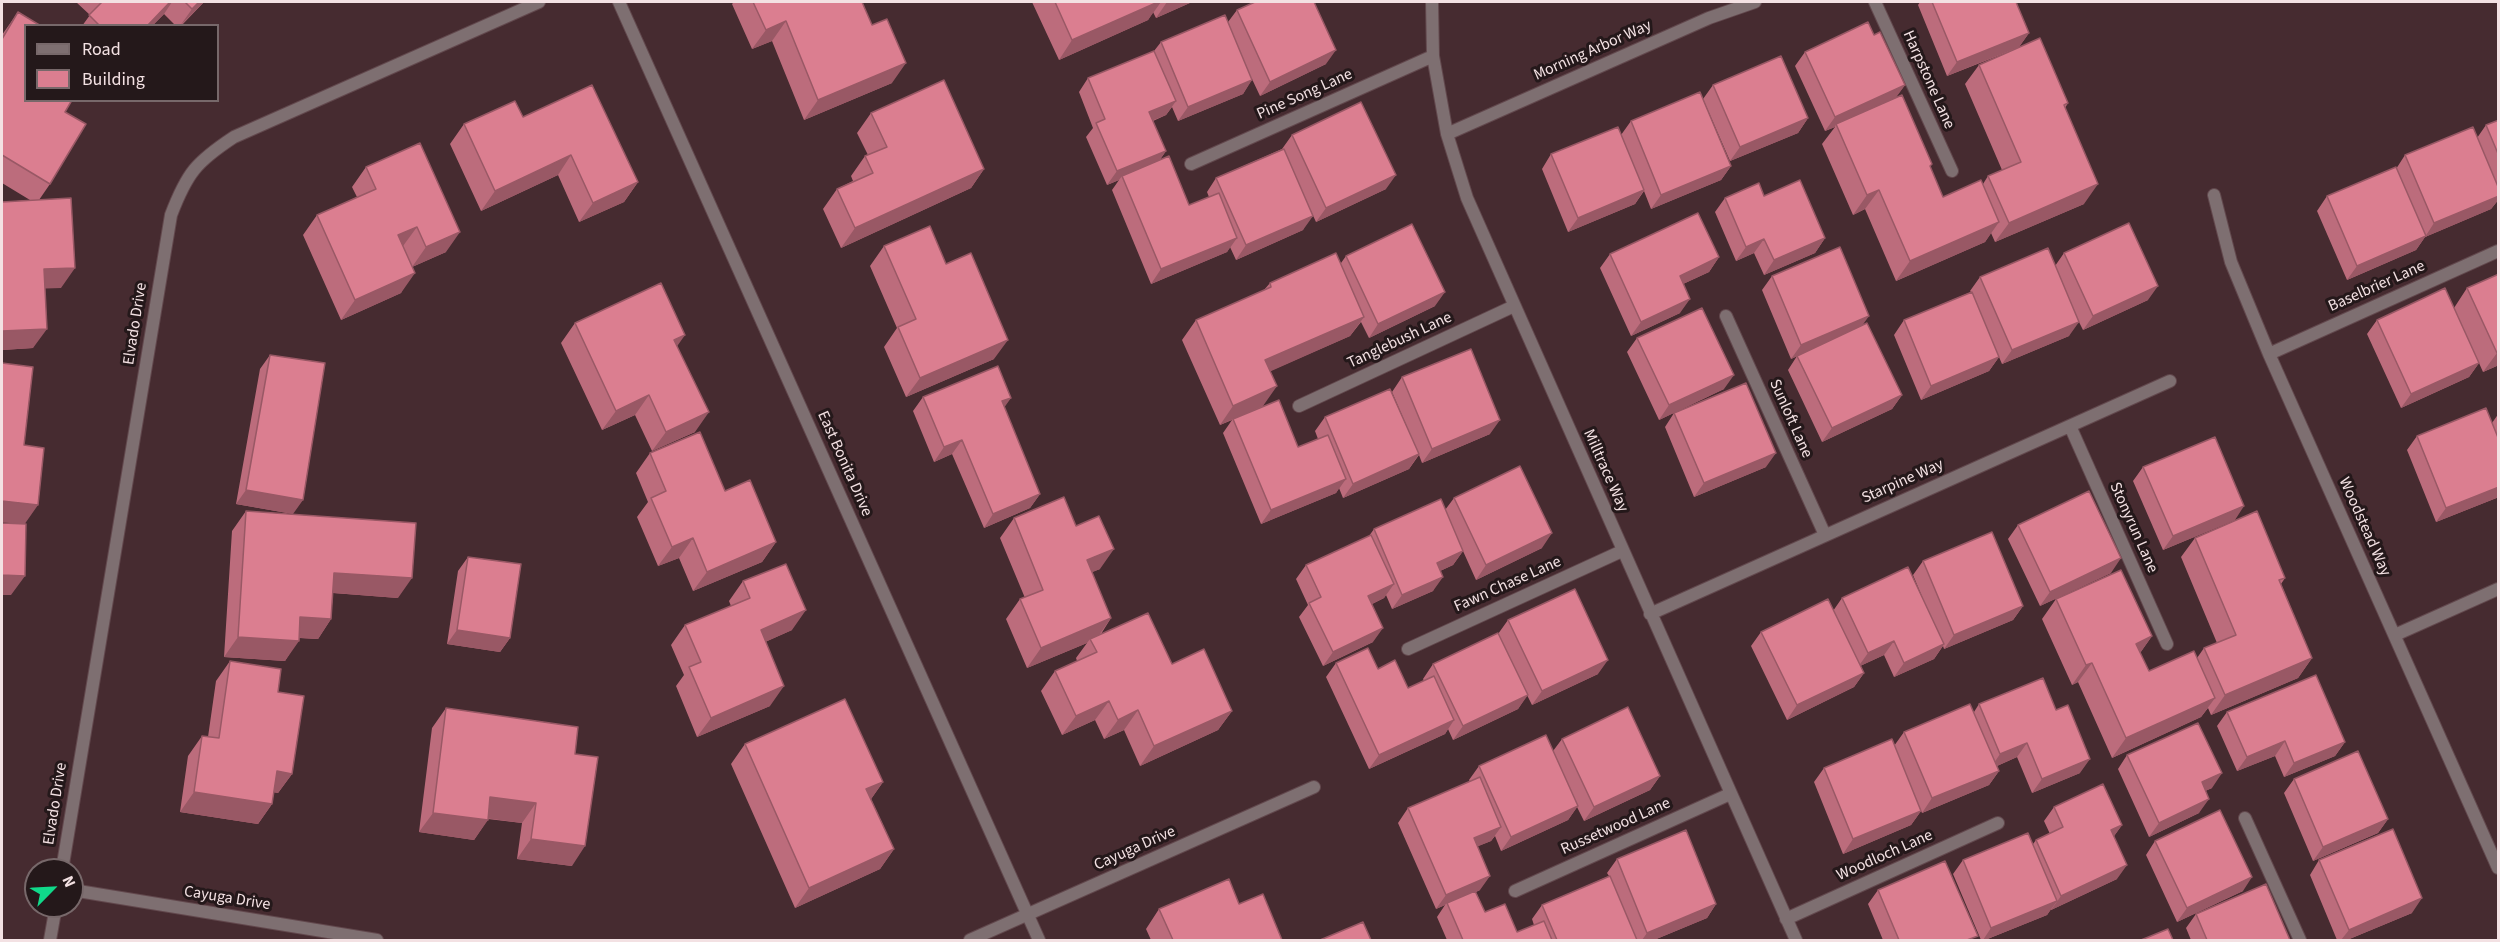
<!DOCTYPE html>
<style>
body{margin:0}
#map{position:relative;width:2500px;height:942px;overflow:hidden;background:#462b30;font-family:"Source Sans 3",sans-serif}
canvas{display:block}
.frame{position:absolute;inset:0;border:3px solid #f3e1e3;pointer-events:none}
.legend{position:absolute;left:24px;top:24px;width:195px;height:78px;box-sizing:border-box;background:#24181a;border:2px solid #77686a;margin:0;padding:8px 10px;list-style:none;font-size:18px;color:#f3e1e3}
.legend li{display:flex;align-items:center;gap:12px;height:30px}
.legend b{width:30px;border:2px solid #77686a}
.north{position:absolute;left:24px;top:858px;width:60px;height:60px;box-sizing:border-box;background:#24181a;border:2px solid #77686a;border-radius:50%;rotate:66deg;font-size:16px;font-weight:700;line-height:24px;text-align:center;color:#f3e1e3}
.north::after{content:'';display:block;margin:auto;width:21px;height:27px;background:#10d98a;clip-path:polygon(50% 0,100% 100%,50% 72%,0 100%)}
</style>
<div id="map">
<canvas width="2500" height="942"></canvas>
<div class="frame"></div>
<ul class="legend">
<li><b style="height:8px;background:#7e6f71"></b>Road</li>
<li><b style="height:16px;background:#db7e90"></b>Building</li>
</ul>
<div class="north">N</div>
</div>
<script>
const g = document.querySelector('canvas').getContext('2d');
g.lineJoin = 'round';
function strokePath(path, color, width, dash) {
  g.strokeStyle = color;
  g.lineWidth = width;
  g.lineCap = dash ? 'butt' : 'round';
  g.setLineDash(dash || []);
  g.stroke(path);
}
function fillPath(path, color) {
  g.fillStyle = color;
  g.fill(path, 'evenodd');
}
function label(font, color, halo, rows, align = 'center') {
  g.font = font + ' "Source Sans 3",sans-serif';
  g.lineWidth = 6;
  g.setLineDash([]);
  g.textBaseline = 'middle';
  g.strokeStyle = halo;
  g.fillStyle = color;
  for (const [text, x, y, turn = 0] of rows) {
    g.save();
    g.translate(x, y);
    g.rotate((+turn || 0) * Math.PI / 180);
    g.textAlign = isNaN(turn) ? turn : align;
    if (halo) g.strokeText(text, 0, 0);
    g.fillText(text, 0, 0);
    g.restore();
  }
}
const minor = new Path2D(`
 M619 2 1039 940
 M1432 2 1433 56 1447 134 1467 198 1796 940
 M1875 2 1952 171
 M1447 134 1709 18 1755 2
 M1191 164 1433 56
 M2214 195 2231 262 2269 354 2498 868
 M1726 316 1825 535
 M2269 354 2498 251
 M1299 406 1514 306
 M2070 426 2167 644
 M1650 614 2170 381
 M2395 635 2498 589
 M1408 649 1622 551
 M2245 818 2300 940
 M62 870 171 215C187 173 196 162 234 137L539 2
 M72 890 377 940
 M1515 891 1730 794
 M1786 919 1998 823
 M50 940 56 906
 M970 940 1314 787`);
strokePath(minor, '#62484d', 14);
strokePath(minor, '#7e6f71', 12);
fillPath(new Path2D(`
 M76 2H204L181 26H176L164 14 152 26H82L90 15Z
 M734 2H862L892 83 804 120 772 41 752 49 732 4Z
 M1032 2H1192L1156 18 1153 12 1148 20 1059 60Z
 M1920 2H2016L2029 33 2019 47 2068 103 2065 108 2084 204 1995 242 1991 233 1985 242 1896 281 1865 209 1853 215 1822 144 1835 127 1825 131 1795 66 1805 52 1874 35 1905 85 1895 98 1930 167 1943 197 1983 184 1988 176 2002 170 1965 84 1979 65 2018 48 1947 76 1918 5Z
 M1237 10 1326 64 1260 96 1252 79 1243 94 1178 121 1172 107 1166 115 1153 121 1166 151 1159 161 1189 205 1209 197 1207 192 1216 178 1282 149 1292 135 1386 189 1316 222 1310 209 1303 230 1236 260 1230 247 1227 252 1151 284 1112 190 1119 180 1107 185 1086 137 1093 128 1079 92 1088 78 1154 51 1161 42 1228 22Z
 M18 12 65 112 50 184 39 200 61 288H45L33 348 2 350V202L30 200 2 183V35Z
 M1713 85 1808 118 1798 133 1730 161 1703 99Z
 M871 113 984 169 971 188 841 248 823 209 837 189 853 181 851 176 865 156 868 155 857 133Z
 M523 117 638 182 624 202 579 222 558 175 481 211 450 144 464 124Z
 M2499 120V199L2491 209 2425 237 2416 250 2347 280 2317 211 2327 196 2396 169 2405 155 2477 138 2486 125Z
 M1631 121 1731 166 1721 180 1651 209 1644 191 1635 204 1568 232 1542 169 1551 154 1621 135Z
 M366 167 446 252 412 267 401 293 341 320 303 235 317 215 357 197 352 187Z
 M1764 196 1825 238 1815 253 1764 275 1754 253 1736 261 1715 212 1725 198Z
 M884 246 946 264 994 359 906 397 884 347 897 328 870 266Z
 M2064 253 2148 300 2083 330 2075 314 2069 336 2002 364 1999 357 1989 371 1921 400 1894 335 1904 320 1971 292 1970 291 1980 277 2055 266Z
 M1610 254 1719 257 1709 272 1683 284 1680 313 1631 336 1600 268Z
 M1346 256 1435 306 1369 338 1361 322 1350 336 1270 371 1263 406 1298 447 1318 439 1315 431 1325 417 1407 427 1392 392 1402 377 1490 434 1422 463 1419 455 1409 469 1343 498 1339 488 1336 493 1261 524 1223 433 1232 420 1220 425 1182 340 1196 320 1264 290 1270 283 1341 263Z
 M2499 274V365L2483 372 2479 363 2469 377 2401 408 2367 334 2377 320 2454 308 2467 288Z
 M1772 276 1862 326 1902 395 1892 409 1822 442 1788 370 1797 356 1791 359 1762 290Z
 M575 323 677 346 695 432 652 451 635 415 602 430 561 343Z
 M1637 338 1724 389 1659 420 1627 352Z
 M270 355 293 514 236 504 260 369Z
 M923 397 1004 407 1040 494 1030 508 984 528 952 454 934 462 913 411Z
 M1674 413 1766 467 1694 497 1665 427Z
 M2499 413V497L2436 522 2407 450 2417 436 2492 423Z
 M650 453 725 491 776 542 762 562 693 591 679 558 658 566 637 517 648 502 636 473Z
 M2143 467 2235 520 2163 550 2133 481Z
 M1454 498 1542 548 1476 580 1463 551 1453 565 1440 571 1433 591 1392 609 1386 595 1384 598 1372 604 1373 642 1323 666 1299 617 1308 605 1296 579 1306 565 1369 536 1374 529 1445 510Z
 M246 511 398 598 333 593 331 619 318 639 299 638 285 661 224 657 232 531Z
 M1014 518 1076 526 1100 569 1092 572 1111 618 1101 634 1172 664 1232 711 1218 730 1140 766 1124 730 1104 739 1095 720 1062 735 1041 691 1055 671 1077 661 1076 658 1087 643 1027 668 1006 619 1020 599 1025 598 1000 538Z
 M2018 525 2111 573 2040 606 2008 539Z
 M2195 538 2285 578 2281 584 2312 658 2298 678 2211 715 2208 708 2201 717 2112 758 2078 682 2072 685 2042 619 2056 599 2152 636 2140 653 2149 671 2197 658 2204 648 2217 643 2181 557Z
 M468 557 510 638 500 652 447 644 458 571Z
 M1923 561 2023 606 2013 620 1944 649 1943 646 1934 659 1894 677 1884 655 1860 666 1864 673 1854 687 1787 720 1751 646 1761 632 1833 611 1842 598 1923 599 1913 575Z
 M743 581 792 630 765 642 770 706 697 737 676 686 684 675 671 645 685 625 731 606 729 601Z
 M1508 620 1598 674 1532 705 1527 695 1518 709 1453 740 1448 729 1445 734 1369 769 1326 677 1336 663 1378 669 1408 688 1424 681 1423 679 1433 664 1498 634Z
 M230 661 278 692 292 774 278 793 273 792 272 804 258 824 180 812 188 756 202 736 208 737 216 681Z
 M1979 704 2080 773 2032 793 2017 757 1997 766 1999 771 1989 785 1922 813 1902 766 1921 811 1911 825 1843 854 1814 782 1824 768 1894 746 1904 732 1974 712Z
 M446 708 575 754 572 866 517 859 522 823 488 819 474 840 419 832 432 728Z
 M2227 712 2345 742 2335 756 2284 777 2275 756 2237 771 2217 726Z
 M1562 739 1660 776 1650 790 1584 821 1577 807 1568 820 1501 851 1495 836 1491 841 1478 846 1480 890 1476 892 1485 912 1517 932 1534 925 1532 919 1542 905 1609 876 1607 873 1617 859 1716 904 1707 918 1654 940H1447L1437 917 1445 905 1436 909 1398 823 1408 808 1470 782 1469 780 1479 766 1553 751Z
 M745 744 883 782 871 799 894 849 880 869 795 908 731 764Z
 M2127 755 2212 788 2205 791 2199 813 2149 837 2118 769Z
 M2294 779 2388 819 2378 833 2313 861 2284 793Z
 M2054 807 2122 825 2114 836 2117 879 2051 910V909L2047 915 1985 940H1981L1953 874 1963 860 2033 844 2036 840 2050 834 2044 821Z
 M2155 841 2243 891 2177 922 2146 855Z
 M2319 860 2412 913 2347 940H2337L2310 875Z
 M1878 890 1974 940H1883L1868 904Z
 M1239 904 1282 940H1151L1146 929 1159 909Z
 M2196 914 2290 940H2191L2186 928Z`), '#bc6c7c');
fillPath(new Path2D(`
 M170 2H172L164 14 152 26H147Z
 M199 2H204L180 26 192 9Z
 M1158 2H1161L1148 20 1059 60 1072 40Z
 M1167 2H1192L1156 18Z
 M786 21 772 41 752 49 766 30Z
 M2029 33 2019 47 1947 76 1957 62Z
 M1336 50 1326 64 1260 96 1270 82Z
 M906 63 892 83 804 120 818 100Z
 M1252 80 1243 94 1178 121 1188 107Z
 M1905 85 1895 99 1836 124 1835 127 1825 131 1835 117Z
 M1176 101 1166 115 1139 126 1149 112Z
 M1808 118 1798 133 1730 161 1740 147Z
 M1166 151 1156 165 1122 176 1119 180 1107 185 1117 171Z
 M571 155 558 175 481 211 495 191Z
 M1731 166 1721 180 1651 209 1661 195Z
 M984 169 971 188 841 248 855 228Z
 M1396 175 1386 189 1316 222 1326 208Z
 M638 182 624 202 579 222 593 203Z
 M2098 184 2084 204 1995 242 2009 223Z
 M1644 190 1635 204 1568 232 1578 218Z
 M1879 190 1865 209 1853 215 1867 195Z
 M2499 196V199L2491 209 2425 237 2416 250 2347 280 2357 266 2425 237 2434 223Z
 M1313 216 1303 230 1236 260 1246 245Z
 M1999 222 1985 242 1896 281 1910 261Z
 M417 227 403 246 398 235Z
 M460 232 446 252 412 267 426 247Z
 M1237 238 1227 252 1151 284 1161 269Z
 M1825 238 1815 253 1764 275 1774 260Z
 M1764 239 1754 253 1736 261 1746 247Z
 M1719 257 1709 272 1670 290 1680 276Z
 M75 268 61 288 30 289 44 269Z
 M415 273 401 293 341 320 355 300Z
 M2158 286 2148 300 2083 330 2093 316Z
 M1445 292 1435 306 1369 338 1378 324Z
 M1690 299 1680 313 1631 336 1641 322Z
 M1869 316 1859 330 1791 359 1801 345Z
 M1364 317 1350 336 1251 380 1265 360Z
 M2079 322 2069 336 2002 364 2012 350Z
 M47 329 33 348 2 350V331Z
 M685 335 671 355 674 340Z
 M1008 340 994 359 906 397 920 378Z
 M2499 352V365L2483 372 2497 353Z
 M1999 357 1989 371 1921 400 1931 386Z
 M2479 363 2469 377 2401 408 2411 394Z
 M1734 375 1724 389 1659 420 1669 405Z
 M1277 386 1263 406 1220 425 1233 406Z
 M649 395 635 415 602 430 616 411Z
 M1902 395 1892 409 1822 442 1832 428Z
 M1011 398 1001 412 1002 401Z
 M709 412 695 432 652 451 666 432Z
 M1500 420 1490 434 1422 463 1432 449Z
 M962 440 952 454 934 462 944 447Z
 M1776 453 1766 467 1694 497 1704 483Z
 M1419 454 1409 469 1343 498 1353 484Z
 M1346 479 1336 493 1261 524 1271 510Z
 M2499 487V497L2436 522 2446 508Z
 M246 490 303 500 293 514 236 504Z
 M1040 494 1030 508 984 528 993 514Z
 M2 501 38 505 24 525 2 522Z
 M2244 506 2235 520 2163 550 2173 536Z
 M1552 533 1542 548 1476 580 1486 565Z
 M693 538 679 558 658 566 672 547Z
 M776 542 762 562 693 591 707 572Z
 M1114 549 1100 569 1073 580 1087 560Z
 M1463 551 1453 565 1427 577 1437 563Z
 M2121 558 2111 573 2040 606 2050 592Z
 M334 573 412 578 398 598 321 592Z
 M2 575 25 576 11 595H2Z
 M1443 577 1433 591 1392 609 1402 595Z
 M1394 584 1384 598 1358 611 1368 596Z
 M2023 606 2013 620 1944 649 1954 635Z
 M806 610 792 630 747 650 761 630Z
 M300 617 331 619 318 639 286 637Z
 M1111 618 1097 638 1090 639 1087 643 1027 668 1041 648Z
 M1383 628 1373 642 1323 666 1333 652Z
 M457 630 510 638 500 652 447 644Z
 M2152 636 2138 656 2136 644Z
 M238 637 299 641 285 661 224 657Z
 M1894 641 1884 655 1858 667 1868 653Z
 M1944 644 1934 659 1894 677 1904 663Z
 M2312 658 2298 678 2211 715 2225 695Z
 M1608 660 1598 674 1532 705 1542 691Z
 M2092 663 2078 682 2072 685 2086 665Z
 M1864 673 1854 687 1787 720 1797 705Z
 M784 686 770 706 697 737 711 718Z
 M1528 695 1518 709 1453 740 1463 726Z
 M2215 698 2201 717 2112 758 2126 738Z
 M1109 701 1095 720 1062 735 1076 716Z
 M1138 710 1124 730 1104 739 1118 720Z
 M1232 711 1218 730 1140 766 1154 746Z
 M1454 720 1445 734 1369 769 1379 755Z
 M2285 741 2275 756 2237 771 2247 757Z
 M2345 742 2335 756 2284 777 2294 763Z
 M2027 743 2017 757 1990 769 2000 754Z
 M2090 759 2080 773 2032 793 2042 779Z
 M277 771 292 774 278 793 263 790Z
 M1999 771 1989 785 1922 813 1932 798Z
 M2222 773 2212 788 2192 797 2202 782Z
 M1660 776 1650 790 1584 821 1594 807Z
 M883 782 869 802 866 789Z
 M194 792 272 804 258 824 180 812Z
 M490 797 536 803 522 823 477 817Z
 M2209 799 2199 813 2149 837 2159 823Z
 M1578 806 1568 820 1501 851 1511 837Z
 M1921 811 1911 825 1843 854 1853 839Z
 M433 813 488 820 474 840 419 832Z
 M2388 819 2378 833 2313 861 2323 847Z
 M2122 825 2112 839 2111 830Z
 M1501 827 1491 841 1464 852 1474 838Z
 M531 839 585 846 572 866 517 859Z
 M894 849 880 869 795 908 809 888Z
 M2127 865 2117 879 2051 910 2061 896Z
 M1490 876 1480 890 1447 904V903L1445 905 1436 909 1446 895Z
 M2252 877 2243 891 2177 922 2187 908Z
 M2422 898 2412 913 2347 940H2341L2349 930Z
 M2057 901 2047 915 1985 940H1983L1991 928Z
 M1716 904 1707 918 1654 940H1642L1647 933Z`), '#995865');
const building = new Path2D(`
 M102 2H170L147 26H100L89 15Z
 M185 2H199L192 9Z
 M753 2H862L872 25 887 19 906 63 818 100 786 21 766 30Z
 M1055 2H1158L1072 40Z
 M1255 2H1314L1336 50 1270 82 1237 10Z
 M1932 2H2016L2029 33 1957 62Z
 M18 12 41 26H26V100H72L65 112 86 124 50 184 2 155V39Z
 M1225 15 1252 80 1188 107 1161 42Z
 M1868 22 1874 35 1880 32 1905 85 1835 117 1805 52Z
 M2040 38 2068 103 2064 105 2098 184 2009 223 1988 176 2021 162 1979 65Z
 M1154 51 1176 101 1149 112 1166 151 1117 171 1096 123 1105 119 1088 78Z
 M1781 56 1808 118 1740 147 1713 85Z
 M944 80 984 169 855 228 837 189 873 173 865 156 887 147 871 113Z
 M592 85 638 182 593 203 571 155 495 191 464 124 515 101 523 117Z
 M1700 92 1731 166 1661 195 1631 121Z
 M1902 95 1932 164 1930 166 1943 197 1981 180 1999 222 1910 261 1879 190 1867 195 1836 124Z
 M1361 102 1396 175 1326 208 1292 135Z
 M2499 120V156L2486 125Z
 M1618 127 1644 190 1578 218 1551 154Z
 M2473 127 2499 189V196L2434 223 2405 155Z
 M420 143 460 232 426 247 417 227 398 235 415 273 355 300 317 215 376 189 366 167Z
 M1284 149 1313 216 1246 245 1216 178Z
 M1169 156 1189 205 1219 193 1237 238 1161 269 1122 176Z
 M2396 167 2426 236 2357 266 2327 196Z
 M1800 180 1825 238 1774 260 1764 239 1746 247 1725 198 1759 183 1764 196Z
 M71 198 75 268 44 269 47 329 2 331V202Z
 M1698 213 1719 257 1680 276 1690 299 1641 322 1610 254Z
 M2129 223 2158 286 2093 316 2064 253Z
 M1412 224 1445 292 1378 324 1346 256Z
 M930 226 946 264 971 253 1008 340 920 378 898 327 916 319 884 246Z
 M1840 247 1869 316 1801 345 1772 276Z
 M2048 248 2079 322 2012 350 1980 277Z
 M1336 253 1364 317 1265 360 1277 386 1233 406 1196 320 1271 287 1270 283Z
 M2499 274V352L2497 353 2467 288Z
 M661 283 685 335 674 340 709 412 666 432 649 395 616 411 575 323Z
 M2445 288 2479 363 2411 394 2377 320Z
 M1972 292 1999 357 1931 386 1904 320Z
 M1702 308 1734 375 1669 405 1637 338Z
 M1867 323 1902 395 1832 428 1797 356Z
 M1471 349 1500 420 1432 449 1402 377Z
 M270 355 325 363 303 500 246 490Z
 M2 363 33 367 24 445 44 448 38 505 2 501Z
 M998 366 1011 398 1002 401 1040 494 993 514 962 440 944 447 923 397Z
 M1746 383 1776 453 1704 483 1674 413Z
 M1390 389 1419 454 1353 484 1325 417Z
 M1279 400 1298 447 1328 435 1346 479 1271 510 1233 419Z
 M2486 408 2499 440V487L2446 508 2417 436Z
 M700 432 725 491 750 480 776 542 707 572 693 538 672 547 651 498 666 491 650 453Z
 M2215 437 2244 506 2173 536 2143 467Z
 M1520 466 1552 533 1486 565 1454 498Z
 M2089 491 2121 558 2050 592 2018 525Z
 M1064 497 1076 526 1099 516 1114 549 1087 560 1111 618 1041 648 1020 599 1043 590 1014 518Z
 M1441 499 1463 551 1437 563 1443 577 1402 595 1374 529Z
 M246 511 416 523 412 578 334 573 331 619 300 617 299 641 238 637Z
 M2257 511 2285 578 2279 580 2312 658 2225 695 2204 648 2236 635 2195 538Z
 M2 523 26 524 25 576 2 575Z
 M1992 532 2023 606 1954 635 1923 561Z
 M1371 535 1394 584 1368 596 1383 628 1333 652 1309 603 1321 597 1306 565Z
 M468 557 521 564 510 638 457 630Z
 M786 564 806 610 761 630 784 686 711 718 689 667 701 662 685 625 750 598 743 581Z
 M1908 567 1944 644 1904 663 1894 641 1868 653 1842 598Z
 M2121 570 2152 636 2136 644 2149 671 2194 651 2215 698 2126 738 2092 663 2086 665 2056 599Z
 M1575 589 1608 660 1542 691 1508 620Z
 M1828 599 1864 673 1797 705 1761 632Z
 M1148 613 1172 664 1204 649 1232 711 1154 746 1138 710 1118 720 1109 701 1076 716 1055 671 1097 652 1090 639Z
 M1498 633 1528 695 1463 726 1433 664Z
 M1368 648 1378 669 1395 660 1408 688 1434 676 1454 720 1379 755 1336 663Z
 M230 661 281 669 278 692 304 696 292 774 277 771 272 804 194 792 202 736 219 738Z
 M2316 675 2345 742 2294 763 2285 741 2247 757 2227 712Z
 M2043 678 2056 710 2068 705 2090 759 2042 779 2027 743 2000 754 1979 704Z
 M845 699 883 782 866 789 894 849 809 888 745 744Z
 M1970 704 1999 771 1932 798 1904 732Z
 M1628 707 1660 776 1594 807 1562 739Z
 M446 708 578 727 575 754 598 757 585 846 531 839 536 803 490 797 488 820 433 813Z
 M2198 723 2222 773 2202 782 2209 799 2159 823 2127 755Z
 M1546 735 1578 806 1511 837 1479 766Z
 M1892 739 1921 811 1853 839 1824 768Z
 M2358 751 2388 819 2323 847 2294 779Z
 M1480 777 1501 827 1474 838 1490 876 1446 895 1408 808Z
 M2103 784 2122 825 2111 830 2127 865 2061 896 2036 840 2063 827 2054 807Z
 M2220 810 2252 877 2187 908 2155 841Z
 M2393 829 2422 898 2349 930 2319 860Z
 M1686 830 1716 904 1647 933 1617 859Z
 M2028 833 2057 901 1991 928 1963 860Z
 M1945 861 1978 936 1967 940H1899L1878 890Z
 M1610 876 1637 940H1557L1542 905Z
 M1229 879 1239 904 1263 894 1282 940H1173L1159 909Z
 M2266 884 2290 940H2207L2196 914Z
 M1475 891 1485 912 1505 904 1517 932 1544 921 1552 940H1463L1447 903Z
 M1363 922 1371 940H1320Z
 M2168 929 2173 940H2141Z`);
fillPath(building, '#db7e90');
strokePath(building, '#995865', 1.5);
label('16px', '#f3e1e3', '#24181a', [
 ["Morning Arbor Way",1593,51,-24],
 ["Harpstone Lane",1928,80,66],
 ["Pine Song Lane",1305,95,-24],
 ["Baselbrier Lane",2377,287,-24],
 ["Elvado Drive",136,324,-81],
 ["Tanglebush Lane",1400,341,-25],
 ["Sunloft Lane",1790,419,66],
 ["East Bonita Drive",844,464,66],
 ["Milltrace Way",1605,471,66],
 ["Starpine Way",1903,482,-24],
 ["Woodstead Way",2364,527,66],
 ["Stonyrun Lane",2133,528,66],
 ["Fawn Chase Lane",1508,585,-24],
 ["Elvado Drive",56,804,-81],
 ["Russetwood Lane",1616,827,-24],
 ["Cayuga Drive",1135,849,-24],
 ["Woodloch Lane",1885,856,-24],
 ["Cayuga Drive",227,899,9]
]);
</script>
